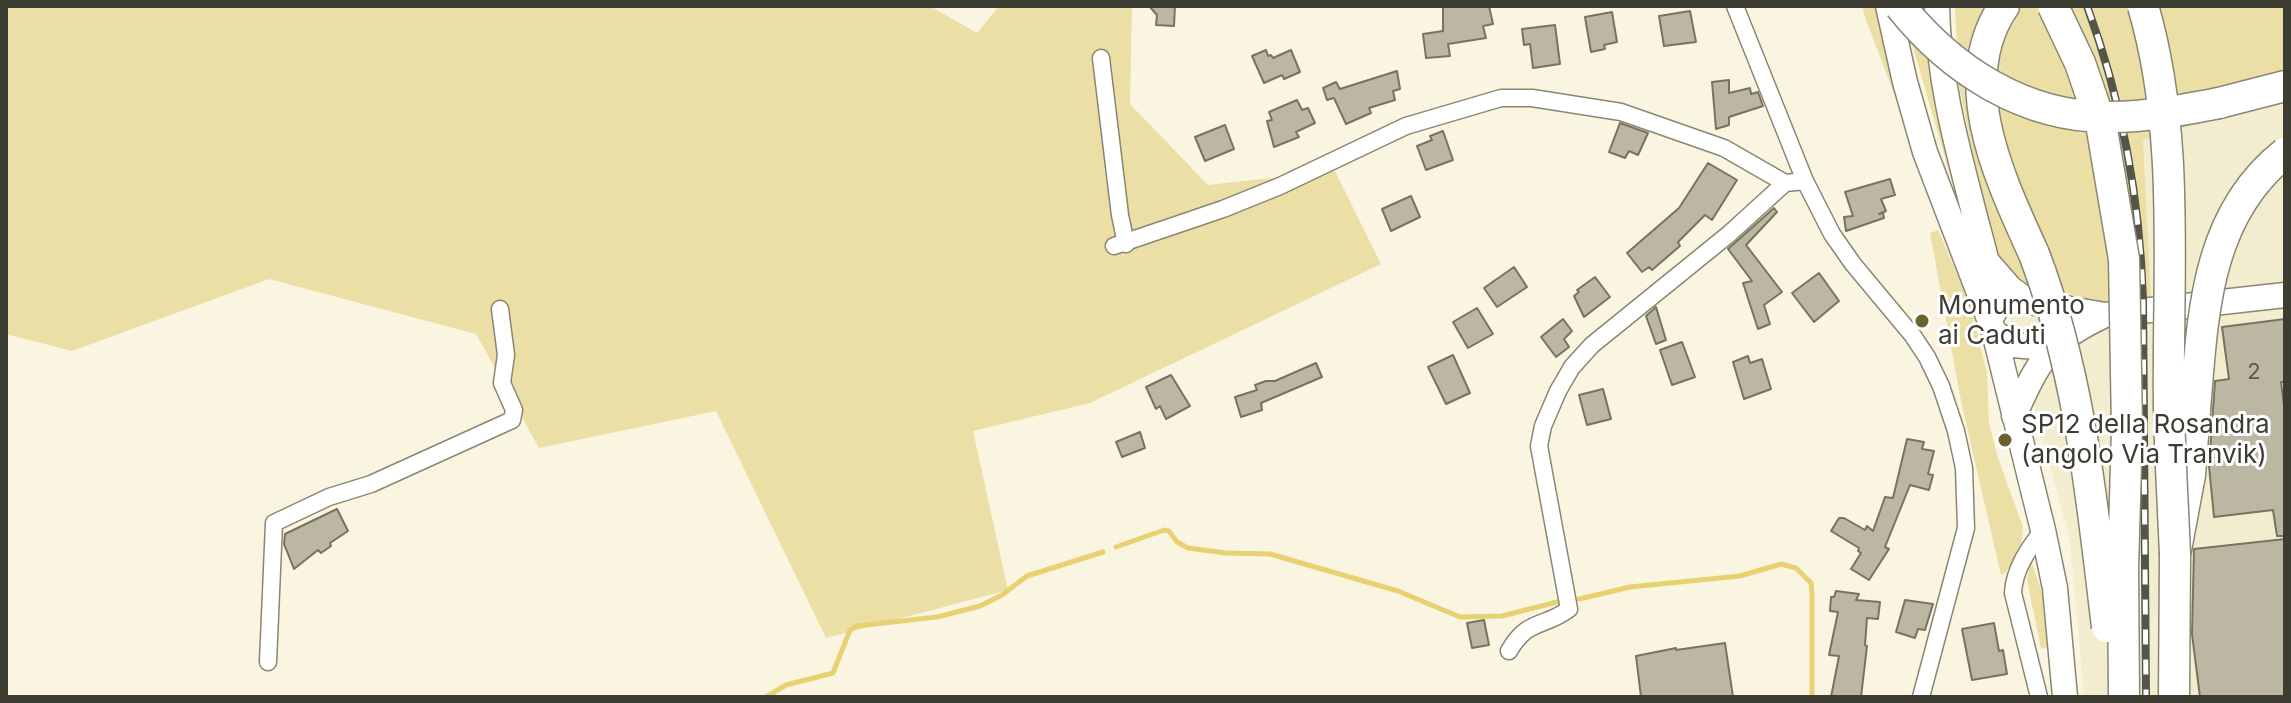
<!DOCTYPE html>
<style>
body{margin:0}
#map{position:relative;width:2291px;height:703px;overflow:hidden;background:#faf5e0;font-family:Inter,sans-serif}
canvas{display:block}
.frame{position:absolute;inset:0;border:8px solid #3d3c33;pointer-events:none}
</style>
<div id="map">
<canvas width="2291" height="703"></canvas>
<div class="frame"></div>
</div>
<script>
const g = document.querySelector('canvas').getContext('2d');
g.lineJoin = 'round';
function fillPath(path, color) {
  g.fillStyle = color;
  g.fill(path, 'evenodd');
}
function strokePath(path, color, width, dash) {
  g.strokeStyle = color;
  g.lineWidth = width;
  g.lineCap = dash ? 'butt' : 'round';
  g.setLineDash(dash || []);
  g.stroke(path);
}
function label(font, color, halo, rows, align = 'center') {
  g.font = font + ' Inter,sans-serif';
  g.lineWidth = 6;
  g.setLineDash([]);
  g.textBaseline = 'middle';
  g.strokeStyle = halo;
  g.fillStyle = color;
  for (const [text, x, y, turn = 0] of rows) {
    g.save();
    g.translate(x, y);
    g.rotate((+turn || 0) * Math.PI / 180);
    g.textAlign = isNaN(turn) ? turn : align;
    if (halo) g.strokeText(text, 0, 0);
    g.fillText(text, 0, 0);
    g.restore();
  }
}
fillPath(new Path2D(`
 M2285 103V697H2084L2070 540 1993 255 2151 297 2143 140 2169 131Z`), '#f3edd0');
fillPath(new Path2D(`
 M6 6H930L977 33 999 6H1132L1130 104 1208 185 1335 171 1381 264 1090 403 973 431 1008 590 826 638 716 411 539 448 476 334 269 279 72 351 6 334Z
 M1862 6H1877L1902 114 1866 20Z
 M1901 6H1927L1963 208 1960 209Z
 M1955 6H2285V103L2170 131 2143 140 2151 297 2105 303 2042 298 2028 292 1993 255 1958 80Z
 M1938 230 1970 304 1987 373 1989 423 1998 458 2023 527 2021 550 2005 573 2001 575 1961 401 1930 233Z
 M2031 560 2044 599 2050 647 2041 649 2027 580Z`), '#ebdfa6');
strokePath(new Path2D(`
 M1116 547 1164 530 1169 531 1177 542 1188 548 1226 553 1270 554 1398 591 1460 617 1502 616 1557 602
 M1579 599 1630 587 1740 576 1781 564 1796 568 1811 583 1812 593V697
 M766 697 786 685 833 673 850 630 857 626 937 617 980 606 1002 595 1027 576 1103 552`), '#e7d172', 5);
const building = new Path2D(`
 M1149 6H1175L1174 26 1156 25 1157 15Z
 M1462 6H1489L1493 24 1483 26 1486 38 1448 44 1450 56 1426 58 1423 34 1443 31V7Z
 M1690 11 1696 42 1664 46 1659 16Z
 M1612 12 1617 42 1604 45 1605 49 1591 52 1585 17Z
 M1555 25 1560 64 1533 68 1530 44 1524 45 1522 29Z
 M1266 50 1268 56 1271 55 1273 58 1291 50 1300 72 1284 79 1282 75 1264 83 1252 56Z
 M1397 71 1400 89 1393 91 1395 100 1369 108 1371 113 1346 124 1334 98 1327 100 1323 88 1336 82 1340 89Z
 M1729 80V93L1750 88 1751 94 1758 92 1763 106 1729 117V125L1716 129 1712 82Z
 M1297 100 1302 110 1308 108 1315 123 1296 132 1299 137 1274 147 1267 121 1272 120 1269 112Z
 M1620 123 1648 133 1638 155 1629 151 1625 158 1609 152Z
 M1225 125 1234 149 1205 161 1195 137Z
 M1443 131 1453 160 1426 170 1417 146 1432 140 1430 136Z
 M1708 163 1737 180 1712 220 1705 215 1678 242 1680 246 1652 270 1649 267 1642 272 1627 253 1679 208Z
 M1890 179 1895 195 1881 199 1886 211 1879 214 1883 213 1884 218 1846 231 1844 217 1853 216 1845 192Z
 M1411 196 1420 217 1391 231 1382 209Z
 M1774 208 1777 212 1746 245 1782 292 1764 305 1770 324 1758 329 1743 283 1752 281 1728 249Z
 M1514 267 1527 287 1497 307 1484 288Z
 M1819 273 1839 301 1814 322 1792 293Z
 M1595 277 1610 297 1584 317 1574 296 1579 292 1577 290Z
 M1656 307 1666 340 1656 344 1646 316Z
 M1477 308 1493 334 1468 348 1453 322Z
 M1563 319 1572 331 1564 339 1569 347 1556 357 1541 337Z
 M2285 319V382H2281L2285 414V536H2277L2273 510 2214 517 2209 466 2215 381 2229 379 2222 327Z
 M1682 342 1695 377 1672 385 1660 350Z
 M1453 355 1470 393 1446 404 1428 367Z
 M1748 356 1750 363 1762 359 1771 389 1744 399 1733 362Z
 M1316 363 1322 377 1261 403 1262 410 1241 417 1235 397 1257 390 1255 385 1266 381H1275Z
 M1171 375 1190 406 1166 419 1160 406 1156 409 1146 387Z
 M1603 389 1611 419 1587 425 1579 395Z
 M1140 432 1145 448 1122 457 1116 442Z
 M1907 439 1924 442 1922 449 1934 451 1928 474 1933 475 1929 490 1910 485 1885 547 1889 549 1869 580 1851 569 1861 553 1858 551 1859 548 1831 531 1839 518H1844L1865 530 1867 526 1873 531 1885 497 1893 498Z
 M337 509 348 531 330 543 331 546 321 553 318 550 294 569 284 544 285 534Z
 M2285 539V697H2200L2192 634 2194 549Z
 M1836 591 1859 594 1856 600 1880 602 1878 619 1867 618 1865 645 1867 646 1861 697H1831L1839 656 1829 655 1838 612 1830 611 1831 597H1834Z
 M1905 600 1933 604 1925 630 1918 629 1915 638 1896 632Z
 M1484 620 1489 645 1472 648 1467 623Z
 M1994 623 1999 651 2003 650 2007 674 1972 680 1962 629Z
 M1725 643 1733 697H1641L1636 656 1676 648V650Z`);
fillPath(building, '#bcb7a3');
strokePath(building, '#777360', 2);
const street = new Path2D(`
 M1735 6 1805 181 1832 234 1853 264 1913 336 1927 357 1941 386 1956 431 1964 468 1966 528 1921 697
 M1101 58 1120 215 1126 244
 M1114 246 1223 209 1280 186 1406 126 1501 98H1532L1621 112 1724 148 1785 183 1805 181
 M1509 651C1528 618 1544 628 1569 609L1539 446 1543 426 1558 391 1572 367 1592 345 1729 234 1785 183
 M268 662 274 523 329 497 371 484 512 420 514 410 502 383 506 355 500 309
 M2039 697 2013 593C2014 569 2029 548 2043 530`);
const secondary = new Path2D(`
 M1888 6 1905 82 1925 152 1994 332 2043 530 2055 588 2065 697
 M1937 6C1938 74 1955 140 1972 205 1981 242 1993 275 1994 313
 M1989 264 2010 288 2029 302 2105 315 2285 295
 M1994 332 2012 345 2050 348
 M2014 416C2039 360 2048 342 2105 315`);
const highway = new Path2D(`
 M2004 6C1952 82 2001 181 2034 254
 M2219 103 2285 86
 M2174 697 2175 555 2190 475 2195 409`);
strokePath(street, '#8a8672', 19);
strokePath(secondary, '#8a8672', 27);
strokePath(highway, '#8a8672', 33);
strokePath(street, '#fff', 16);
strokePath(secondary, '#fff', 24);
strokePath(highway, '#fff', 30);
const rail = new Path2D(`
 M2087 6C2122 101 2140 199 2143 300L2146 697`);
strokePath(rail, '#555449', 8);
strokePath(rail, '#fff', 5, [15]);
const highwayBridge = new Path2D(`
 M1900 6C1951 70 2025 118 2110 117 2147 117 2183 110 2219 103
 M2053 6 2080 63 2101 124 2124 259 2127 428 2123 569 2124 697
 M2143 6C2181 135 2167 275 2169 408 2170 457 2173 506 2175 555
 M2034 254C2080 374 2092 501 2107 627
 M2195 409C2203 316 2205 216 2285 153`);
strokePath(highwayBridge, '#8a8672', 33, []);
strokePath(highwayBridge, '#fff', 30);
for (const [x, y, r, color] of [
 [1922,321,8,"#6d612e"],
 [2005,440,8,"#6d612e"]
]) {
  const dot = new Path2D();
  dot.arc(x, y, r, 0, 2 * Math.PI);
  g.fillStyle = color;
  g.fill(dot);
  strokePath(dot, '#fff', 3);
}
label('22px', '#5d5b4f', null, [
 ["2",2254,372]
]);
label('26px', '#3d3c33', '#fff', [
 ["Monumento",1938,306],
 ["ai Caduti",1938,336],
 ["SP12 della Rosandra",2021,425],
 ["(angolo Via Tranvik)",2021,455]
], 'left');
</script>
